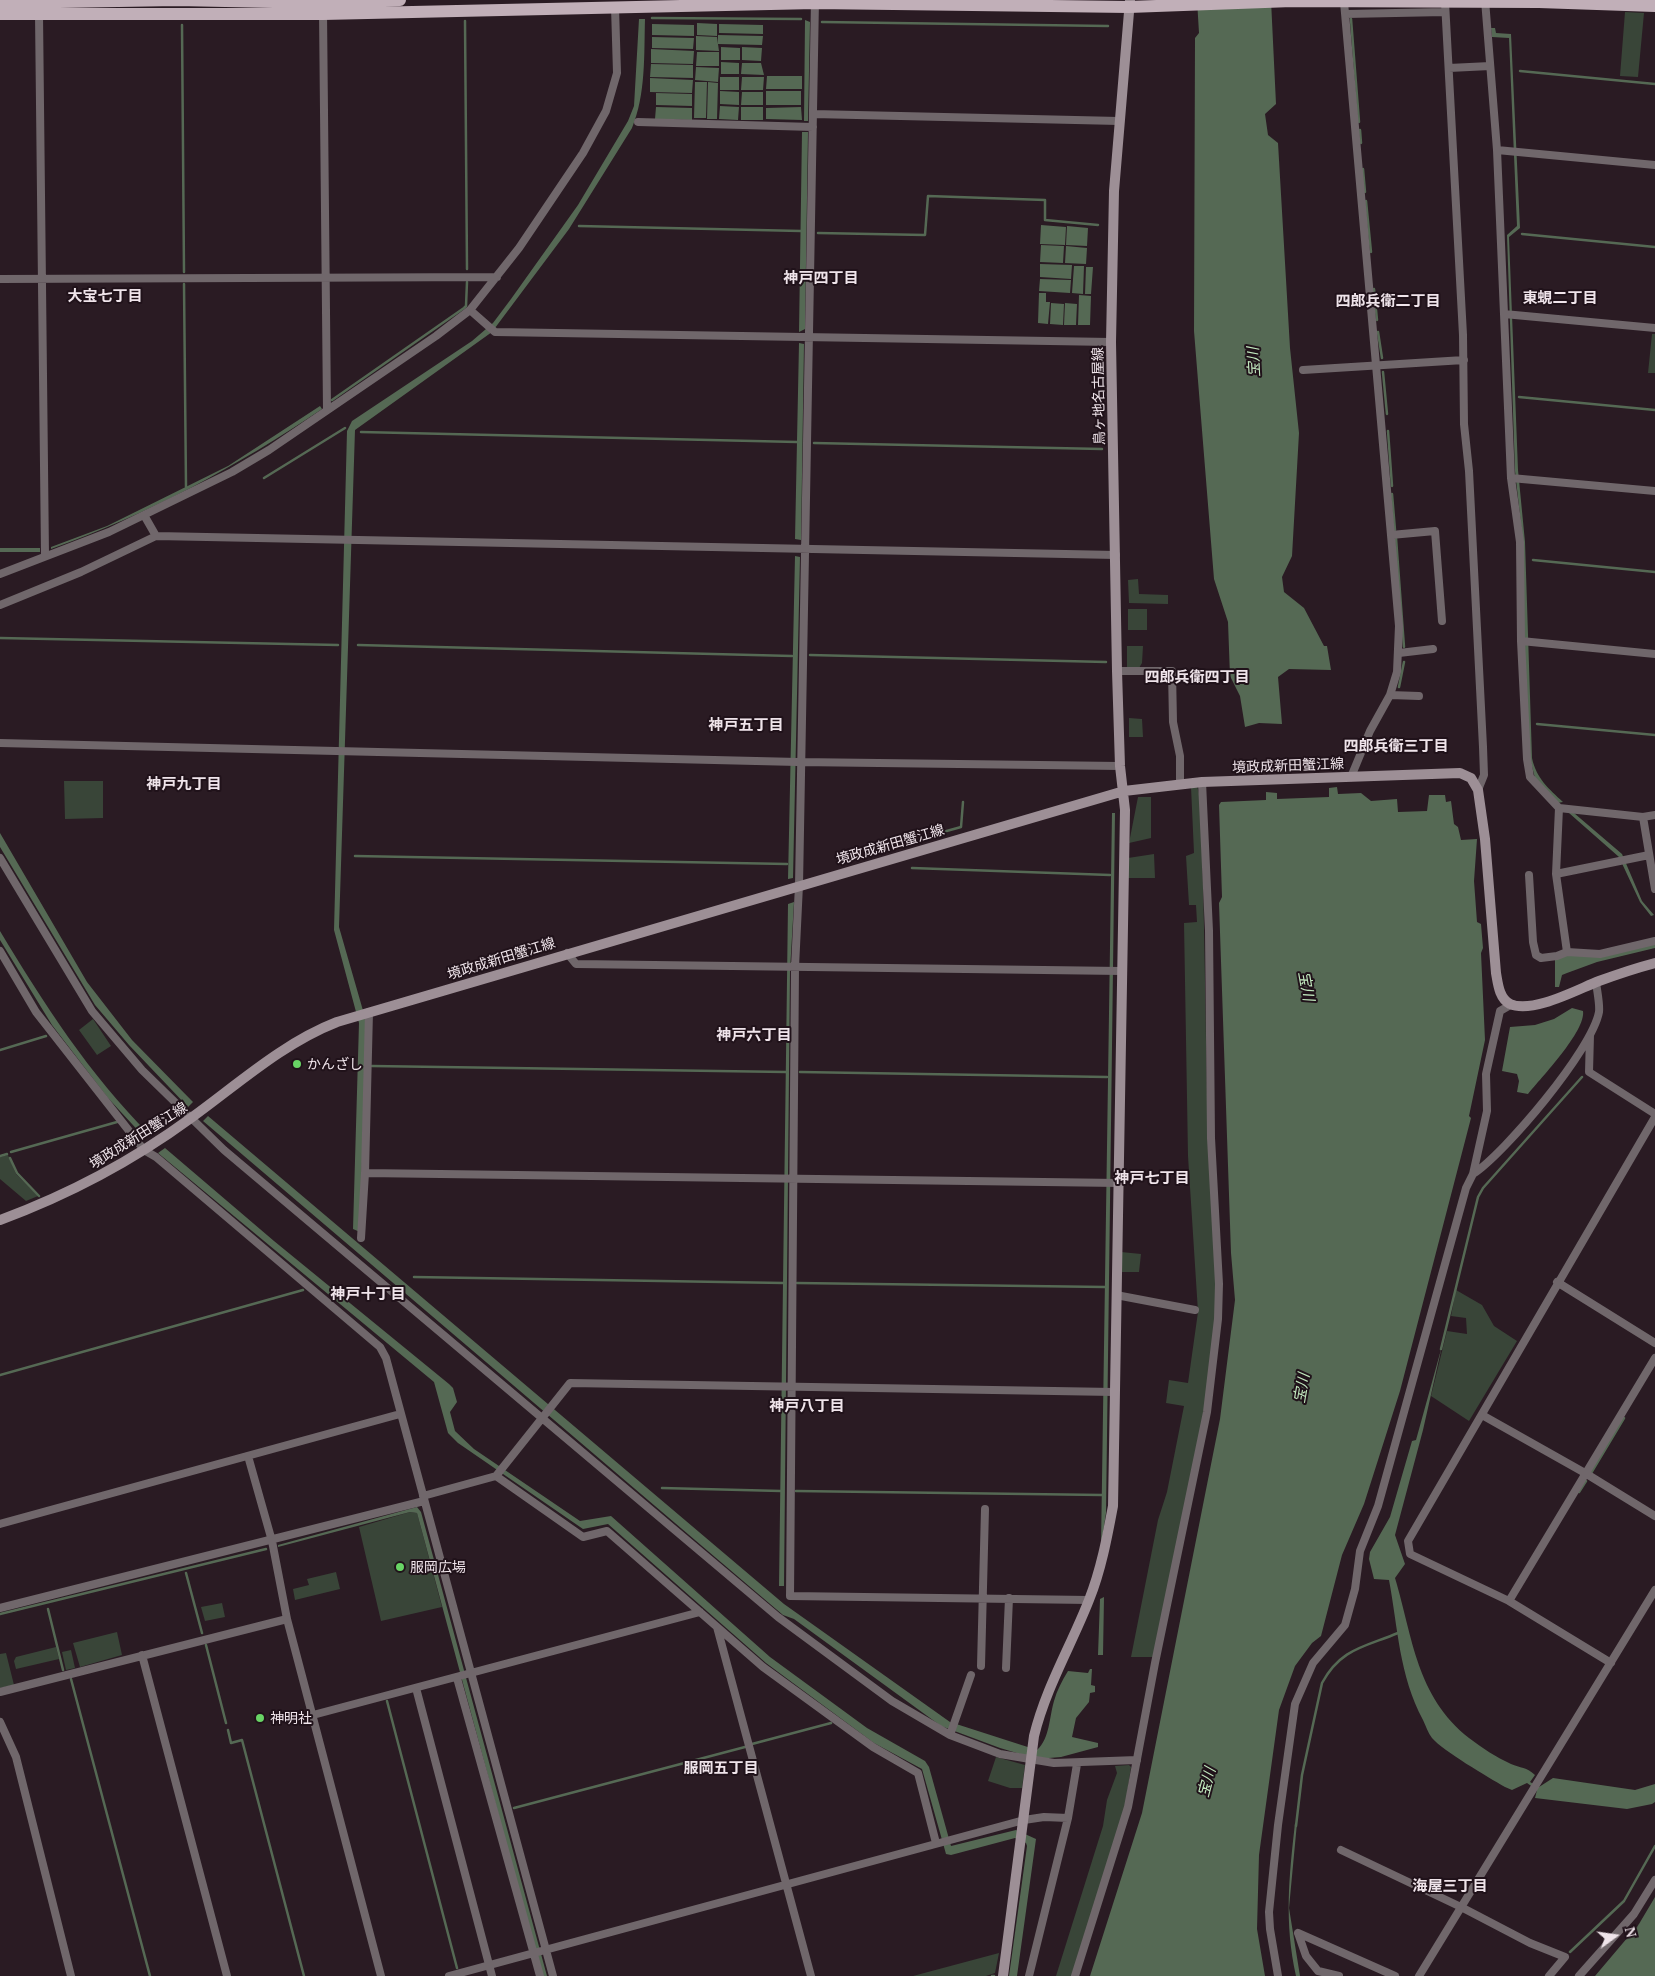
<!DOCTYPE html>
<meta charset="utf-8">
<style>
body{margin:0}
#map{position:relative;width:1655px;height:1976px;overflow:hidden;background:#2a1b23;font-family:Georgia,serif}
canvas{display:block}
.north{position:absolute;left:1590px;top:1911px;width:50px;height:50px;-webkit-text-stroke:4px #20121a;paint-order:stroke;rotate:76deg;font-size:14px;font-weight:700;line-height:20px;text-align:center;color:#efe4ea}
.north::after{content:'';display:block;margin:auto;width:18px;height:22px;background:#efe4ea;clip-path:polygon(50% 0,100% 100%,50% 72%,0 100%)}
</style>
<div id="map">
<canvas width="1655" height="1976"></canvas>
<div class="north">N</div>
</div>
<script>
const g = document.querySelector('canvas').getContext('2d');
g.lineJoin = 'round';
function fillPath(path, color) {
  g.fillStyle = color;
  g.fill(path, 'evenodd');
}
function strokePath(path, color, width, dash) {
  g.strokeStyle = color;
  g.lineWidth = width;
  g.lineCap = dash ? 'butt' : 'round';
  g.setLineDash(dash || []);
  g.stroke(path);
}
function label(font, color, halo, rows, align = 'center') {
  g.font = font + ' Georgia,"Noto Sans JP",serif';
  g.lineWidth = 4;
  g.setLineDash([]);
  g.textBaseline = 'middle';
  g.strokeStyle = halo;
  g.fillStyle = color;
  for (const [text, x, y, turn = 0] of rows) {
    g.save();
    g.translate(x, y);
    g.rotate((+turn || 0) * Math.PI / 180);
    g.textAlign = isNaN(turn) ? turn : align;
    if (halo) g.strokeText(text, 0, 0);
    g.fillText(text, 0, 0);
    g.restore();
  }
}
fillPath(new Path2D(`
 M1625 12 1644 13 1638 77 1620 76Z
 M1652 334H1655V373H1648Z
 M1138 579 1139 594 1168 595V604L1129 603 1128 580Z
 M1128 609H1147V630H1128Z
 M1127 646H1143L1142 663 1139 668 1127 667Z
 M1129 718 1142 719 1143 737H1129Z
 M64 781H103V818L65 819Z
 M1197 786 1200 797C1205 911 1205 1024 1208 1137 1210 1197 1220 1258 1215 1319 1206 1433 1177 1545 1153 1657H1131L1158 1520 1167 1492 1184 1406 1166 1403 1169 1380 1188 1383 1198 1312 1188 1156 1184 923 1197 922 1196 905H1189L1186 856 1194 853 1191 787Z
 M1138 797H1151V838L1129 843Z
 M1154 854 1155 878H1128V858Z
 M93 1019 111 1046 97 1055 79 1030Z
 M8 1155 16 1174 38 1196 26 1201 0 1179V1157Z
 M1121 1252 1141 1254 1139 1272H1120Z
 M1456 1290 1482 1305 1494 1326 1517 1341 1469 1421 1431 1396 1447 1331 1467 1334 1466 1318 1451 1316Z
 M410 1512 417 1513 442 1607 381 1621 359 1527Z
 M336 1572 340 1589 295 1600 293 1589 309 1585 307 1579Z
 M222 1603 225 1617 205 1621 201 1607Z
 M117 1632 122 1655 80 1667 73 1643Z
 M56 1647 59 1659 16 1669 14 1661 16 1657Z
 M71 1650 75 1668 66 1670 62 1652Z
 M6 1653 14 1685 0 1688V1654Z
 M996 1757 1025 1765 1022 1788H1010L988 1781Z
 M1129 1765 1131 1767 1125 1808 1072 1976H1056L1103 1826 1107 1800 1117 1773 1115 1766Z
 M999 1953 995 1973 986 1976H913Z`), '#394538');
fillPath(new Path2D(`
 M1197 0H1271L1276 104 1265 114 1268 135 1278 143 1290 348 1299 433 1292 556 1282 577 1284 592 1304 608 1324 646H1327L1331 670 1289 669 1278 677 1282 724 1259 723 1245 727 1240 696 1230 676 1228 622 1214 579 1194 331 1195 38 1199 33Z
 M639 19H645C644 55 646 94 632 128L569 229 492 332 355 430 339 927 366 1021 360 1232 353 1229 359 1023 334 930 347 431 352 421 472 341 493 323 511 299 578 205 628 121 634 106Z
 M805 20 810 22 808 121H804Z
 M697 23 717 24V36L697 35Z
 M652 24 694 25V36L652 35Z
 M719 24 763 25V34L719 33Z
 M1491 28H1495L1496 33 1511 34 1520 228 1509 237 1518 470 1525 542 1532 758C1536 778 1549 789 1563 802L1557 803 1535 778 1530 759 1524 653 1523 542 1515 471 1507 235 1517 226 1509 38 1492 37Z
 M718 35 763 36 762 45 718 44Z
 M696 36 717 37 719 51 696 50Z
 M652 37 694 38 693 49 652 48Z
 M721 47 740 48V60H721Z
 M742 47 762 48 761 61 742 60Z
 M651 49 694 51 693 64 651 63Z
 M697 52H719V66H696Z
 M721 62 739 63V74H721Z
 M742 63H761L764 75 741 74Z
 M651 64 693 65V78L650 77Z
 M696 67 719 68 718 82 695 80Z
 M767 76H802V89H766Z
 M720 77H739V90H720Z
 M742 77H764L763 90H741Z
 M650 78 693 80 692 93 650 92Z
 M695 82H707L706 118H694Z
 M708 82 718 83 717 119H707Z
 M720 91 739 92V105L720 104Z
 M766 91H801V105H766Z
 M742 92H763V105H741Z
 M656 93 692 94V106L656 105Z
 M720 106 739 107 738 120 719 119Z
 M656 107 692 108V120L655 119Z
 M741 107H763V120H741Z
 M801 107 802 120 766 119V108Z
 M802 132H808L805 329 799 332Z
 M1041 225 1066 227 1065 245 1040 244Z
 M1067 226 1088 228 1087 246 1066 245Z
 M1041 245 1064 246 1063 263 1040 262Z
 M1066 246 1087 248 1086 264 1065 263Z
 M1040 264 1072 265 1071 279 1040 277Z
 M1074 266H1084L1083 294 1072 293Z
 M1086 267H1093L1091 294H1085Z
 M1040 279 1071 280 1070 293 1039 291Z
 M1039 293H1046V302H1050L1048 324 1038 323Z
 M1079 295 1091 296 1090 325H1078Z
 M1051 303 1064 304 1063 325 1050 324Z
 M1065 303 1077 304 1076 325H1064Z
 M799 343 804 344 801 540 795 539Z
 M320 406 322 409C236 467 149 514 51 549V547L107 526 228 466Z
 M0 548H40V552H0Z
 M795 556 800 557 793 878 788 879Z
 M1337 787 1338 794 1361 793 1371 801 1397 799 1398 812 1427 811 1429 795H1445L1446 802 1451 801 1454 824 1458 827 1461 840 1477 839 1474 881 1477 922 1481 924 1483 948 1481 953 1485 1040 1469 1116 1471 1118 1400 1391 1364 1504 1342 1555 1321 1636 1312 1643 1295 1666 1279 1710 1259 1855 1257 1929 1265 1976H1090L1142 1813 1220 1419 1235 1300 1231 1253 1219 903 1222 897 1219 805 1221 802 1266 800V792L1277 793V799L1329 797V788Z
 M1112 813H1115L1106 1513 1101 1546Z
 M1569 813H1574L1622 854 1642 901 1654 915 1651 916 1640 902 1619 857Z
 M0 833 87 982 132 1040 193 1102 188 1107 129 1045 95 1005 0 847Z
 M794 902 790 971 784 1586H779L788 904Z
 M0 931C44 1004 89 1074 149 1134L144 1137 108 1098 52 1025 0 940Z
 M1655 942V948L1597 962 1567 973 1562 975 1559 987H1555V958L1569 954 1600 955Z
 M1572 1008 1583 1011C1586 1031 1541 1078 1528 1094L1517 1092 1519 1081 1517 1074 1502 1071 1510 1027 1535 1025 1554 1019Z
 M208 1116 784 1604 950 1722 1037 1750C1050 1738 1049 1718 1054 1701 1057 1690 1062 1681 1068 1671L1088 1673 1090 1669H1092L1091 1685 1095 1686V1692L1090 1693 1089 1702 1076 1718 1072 1737 1098 1743V1747L1061 1757 1037 1759 1000 1748 941 1726 794 1619 783 1615 203 1121Z
 M165 1148 274 1241 449 1384 453 1388 457 1402 450 1412 455 1431 474 1449 580 1521 611 1516 770 1657 867 1728 925 1761 929 1767 951 1846 1016 1830 1036 1839 1017 1976H1009L1027 1846 1026 1843 1015 1838 951 1855 946 1854 922 1769 874 1743 766 1663 608 1524 583 1529 458 1443 448 1433 434 1382 158 1153Z
 M1442 1346 1423 1430 1395 1535 1405 1564 1395 1578C1413 1638 1416 1696 1469 1738 1482 1748 1496 1757 1511 1764 1520 1768 1527 1767 1535 1775L1530 1782 1539 1787 1553 1778 1635 1790 1655 1784V1802L1652 1804 1627 1809 1535 1798 1537 1790 1527 1783 1512 1790 1505 1787C1488 1777 1443 1751 1432 1738 1428 1733 1426 1726 1423 1720 1399 1675 1398 1628 1389 1580L1374 1579 1369 1559 1370 1552 1390 1517 1412 1441 1416 1440Z
 M417 1507 421 1512 547 1976H542L417 1513 410 1512 278 1547V1545Z
 M1104 1597 1103 1655H1098L1100 1599Z
 M1295 1823H1297L1289 1908 1300 1976H1296C1284 1922 1289 1877 1295 1823Z
 M1655 1897V1976H1595L1639 1924Z`), '#556954');
strokePath(new Path2D(`
 M652 18 801 19
 M1351 19 1359 122
 M465 21 467 269
 M822 22 1108 26
 M182 25 184 272
 M1520 71 1655 84
 M1360 130 1361 143
 M1363 169 1365 192
 M1366 201 1371 252
 M579 226 801 231
 M818 233 925 235 928 196 1045 200V220L1098 225
 M1522 234 1655 247
 M184 284 186 487
 M1374 289 1377 320
 M1378 332 1382 358
 M1383 372 1387 414
 M1519 397 1655 410
 M332 400 464 308 466 306 467 282
 M1388 431 1392 486
 M361 432 797 442
 M814 443 1102 449
 M264 478 345 428
 M1392 494 1395 530
 M1396 538 1404 647
 M1533 560 1655 572
 M0 638 338 645
 M358 645 792 656
 M810 655 1106 662
 M1399 687 1404 662
 M1537 724 1655 735
 M943 832 961 827 963 802
 M355 856 787 864
 M912 868 1110 875
 M0 1050 46 1036
 M372 1066 786 1072
 M800 1072 1107 1077
 M11 1152 117 1122
 M0 1156 7 1154
 M10 1158 17 1173 39 1196
 M414 1277 784 1283
 M797 1283 1105 1287
 M1441 1349 1478 1197 1483 1188 1582 1077
 M0 1375 303 1290
 M1591 1473 1624 1418
 M662 1488 781 1491
 M796 1491 1102 1495
 M1579 1492 1586 1481
 M186 1573 202 1633
 M48 1609 63 1670
 M0 1614 266 1549
 M206 1645 226 1723
 M71 1679 150 1976
 M387 1701 457 1968
 M228 1730 231 1743 242 1740 304 1976
 M752 1744 831 1723
 M514 1808 745 1747
 M1296 1826 1302 1775 1322 1683C1341 1648 1365 1647 1398 1633
 M1570 1952 1624 1901 1655 1846
 M992 1976H994`), '#556954', 2.5);
strokePath(new Path2D(`
 M815 0 799 885 795 967 790 1596 1089 1600
 M1485 0 1497 150 1511 478 1520 542 1521 641 1527 759 1530 777 1559 808 1643 817 1655 815
 M1344 2 1399 626 1397 672 1390 695 1370 731 1351 777
 M1445 2 1463 335 1464 424 1469 471 1483 747 1484 775 1478 790
 M323 12 327 410
 M39 14 45 555
 M1346 14 1445 12
 M1449 68 1490 66
 M813 114 1119 121
 M638 122 813 127
 M1497 150 1655 165
 M0 279 497 277
 M470 310 495 332 1111 342
 M1504 314 1655 328
 M1303 370 1464 360
 M1511 478 1655 491
 M144 515 156 536
 M1391 535 1435 531 1442 621
 M0 574 109 532 232 472 269 450 436 336 470 310 519 248 583 153 606 111 617 73 615 7
 M0 605 81 572 156 536 1116 555
 M1521 641 1655 654
 M1399 653 1433 649
 M1117 671H1172L1173 722 1180 756V783
 M1390 695 1419 696
 M0 743 798 762 1120 766
 M1559 808 1556 874 1567 952
 M1643 817 1655 889
 M0 858 92 1011 142 1070 224 1150 778 1617 892 1701 950 1735 1000 1754 1054 1763 1137 1760
 M1556 874 1649 855
 M1529 875 1533 942 1536 955 1541 958 1557 956 1567 952 1600 954 1655 941
 M0 951 36 1012 144 1150 156 1157 380 1347 386 1358 553 1976
 M567 953 576 964 1121 971
 M1590 1035 1589 1072 1655 1114
 M365 1173 1119 1183
 M1473 1174C1505 1153 1592 1050 1599 1012 1600 1004 1597 991 1596 982
 M361 1238 365 1173 369 1012
 M1557 1282 1655 1343
 M1116 1295 1195 1310
 M1482 1415 1585 1473 1655 1516
 M248 1456 272 1541 287 1619 381 1976
 M496 1476 570 1383 1114 1392
 M423 1496 496 1476 583 1537 607 1531 763 1667 873 1747 918 1773 936 1843
 M0 1524 400 1414
 M1509 1601 1655 1358
 M0 1608 424 1501
 M717 1627 811 1976
 M142 1655 227 1976
 M1611 1663 1509 1601 1410 1554 1408 1541 1655 1117
 M981 1666 985 1509
 M1006 1668 1009 1598
 M457 1678 540 1976
 M416 1688 492 1976
 M0 1692 287 1619
 M313 1715 700 1612
 M0 1722 16 1757 71 1976
 M950 1735 971 1675
 M1341 1850 1461 1907 1530 1943 1565 1957 1549 1976
 M1298 1933 1395 1976
 M1298 1933 1306 1956 1318 1971 1339 1976
 M449 1976 1024 1820 1044 1817 1068 1818
 M1029 1976 1068 1818 1077 1764
 M1075 1976 1128 1807 1155 1663 1207 1412 1218 1319 1219 1284 1211 1138 1209 931 1202 782
 M1278 1976 1270 1929 1269 1912 1278 1825 1295 1704 1313 1663 1345 1625 1355 1589 1360 1551 1378 1506 1466 1188 1473 1174 1487 1111 1486 1074 1500 1011 1512 1004
 M1419 1976 1655 1590
 M1579 1976 1634 1914 1655 1880`), '#70676b', 8);
strokePath(new Path2D(`
 M0 1220C68 1195 132 1161 191 1118 238 1084 283 1043 337 1022L1124 791 1202 782 1460 773 1471 778 1478 790 1485 839 1496 973C1498 984 1499 998 1510 1004 1533 1014 1578 989 1599 981 1618 974 1636 968 1655 963
 M1003 1976 1034 1736C1046 1687 1071 1646 1089 1600 1101 1570 1107 1538 1113 1506L1125 810 1120 766 1117 671 1111 342 1114 191 1130 0`), '#9d8f96', 10);
strokePath(new Path2D(`
 M0 3 177 0 322 3 400 0
 M0 14H323L815 3 1129 7 1292 1 1539 2 1655 6`), '#c1afb8', 12);
for (const [x, y, r, color] of [
 [297,1064,5,"#68d465"],
 [400,1567,5,"#68d465"],
 [260,1718,5,"#68d465"]
]) {
  const dot = new Path2D();
  dot.arc(x, y, r, 0, 2 * Math.PI);
  g.fillStyle = color;
  g.fill(dot);
  strokePath(dot, '#20121a', 2);
}
label('14px', '#efe4ea', '#20121a', [
 ["鳥ヶ地名古屋線",1098,396,-91],
 ["境政成新田蟹江線",1288,765,-2],
 ["境政成新田蟹江線",890,844,-16],
 ["境政成新田蟹江線",501,958,-17],
 ["境政成新田蟹江線",138,1135,-32]
]);
label('14px', '#efe4ea', '#20121a', [
 ["かんざし",307,1064],
 ["服岡広場",410,1567],
 ["神明社",270,1718]
], 'left');
label('bold 15px', '#efe4ea', '#20121a', [
 ["神戸四丁目",821,277],
 ["大宝七丁目",105,295],
 ["東蜆二丁目",1560,297],
 ["四郎兵衛二丁目",1388,300],
 ["四郎兵衛四丁目",1197,676],
 ["神戸五丁目",746,724],
 ["四郎兵衛三丁目",1396,745],
 ["神戸九丁目",184,783],
 ["神戸六丁目",754,1034],
 ["神戸七丁目",1152,1177],
 ["神戸十丁目",368,1293],
 ["神戸八丁目",807,1405],
 ["服岡五丁目",721,1767],
 ["海屋三丁目",1450,1885]
]);
label('italic 15px', '#c3ebc0', '#20121a', [
 ["宝川",1253,362,-93],
 ["宝川",1307,986,80],
 ["宝川",1301,1388,-80],
 ["宝川",1206,1782,-75]
]);
</script>
